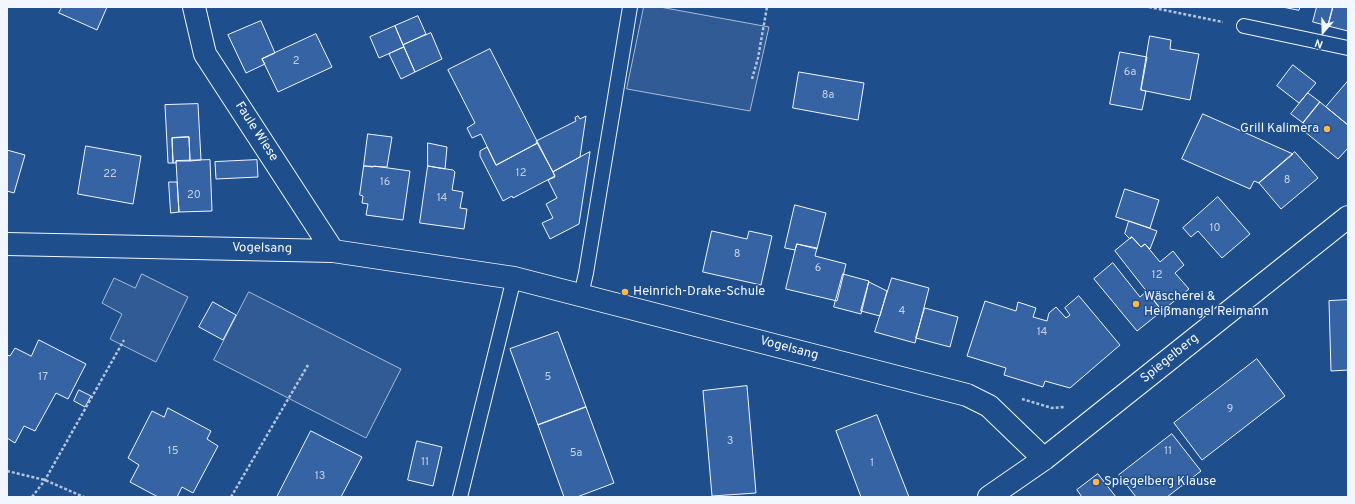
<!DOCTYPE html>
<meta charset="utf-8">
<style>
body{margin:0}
#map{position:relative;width:1355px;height:504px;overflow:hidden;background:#1f4e8c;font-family:Overpass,sans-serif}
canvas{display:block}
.frame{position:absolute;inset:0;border:8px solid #f2f6ff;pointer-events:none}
.north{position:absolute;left:1303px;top:12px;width:40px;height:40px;-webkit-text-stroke:3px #1f4e8c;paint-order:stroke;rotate:200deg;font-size:11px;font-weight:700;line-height:16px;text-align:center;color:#f2f6ff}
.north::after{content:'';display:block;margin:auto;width:14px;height:18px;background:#f2f6ff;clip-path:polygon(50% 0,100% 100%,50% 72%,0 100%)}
</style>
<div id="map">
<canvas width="1355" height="504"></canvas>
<div class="frame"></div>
<div class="north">N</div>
</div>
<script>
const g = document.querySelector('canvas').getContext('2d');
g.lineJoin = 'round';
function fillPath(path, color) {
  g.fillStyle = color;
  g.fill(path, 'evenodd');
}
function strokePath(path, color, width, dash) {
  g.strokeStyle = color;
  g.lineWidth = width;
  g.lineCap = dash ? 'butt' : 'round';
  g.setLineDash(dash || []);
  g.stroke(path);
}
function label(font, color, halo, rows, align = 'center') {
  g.font = font + ' Overpass,sans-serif';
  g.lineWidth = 3;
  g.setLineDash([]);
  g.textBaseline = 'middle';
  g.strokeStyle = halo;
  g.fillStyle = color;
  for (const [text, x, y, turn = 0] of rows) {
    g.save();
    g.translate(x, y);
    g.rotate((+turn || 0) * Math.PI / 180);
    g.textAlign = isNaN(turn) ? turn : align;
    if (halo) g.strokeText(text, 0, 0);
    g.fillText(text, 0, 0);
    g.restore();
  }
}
const parking = new Path2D(`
 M644 7H660L769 27 750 111 627 89Z
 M142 274 188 297 156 362 110 339 122 314 102 303 114 278 135 288Z
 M249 292 401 369 366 438 214 360Z`);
fillPath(parking, '#305b95');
strokePath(parking, '#a8bbd7', 1);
const building = new Path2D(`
 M62 7H107L97 30 59 13Z
 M1283 7H1300L1299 10Z
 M1317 7H1333L1328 26 1313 22Z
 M1333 7H1348V31L1328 26Z
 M418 16 426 34 403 45 395 26Z
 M261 21 275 53 262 59 265 64 246 73 228 35Z
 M395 26 404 47 379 58 370 37Z
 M431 33 442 59 415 72 403 45Z
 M316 34 332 67 278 92 262 59Z
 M1150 36 1171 40 1170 49 1199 54 1190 100 1141 90Z
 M404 47 415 72 401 79 389 54Z
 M490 49 538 143 496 165 481 134 472 138 467 128 475 123 448 70Z
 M1120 52 1147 57 1141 90 1146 91 1142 110 1110 104Z
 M1293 65 1316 83 1299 103 1277 86Z
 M799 72 864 83 858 120 793 108Z
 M1348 81V125L1326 107Z
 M1308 93 1320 102 1303 123 1291 114Z
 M1320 102 1348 125V148L1338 159 1304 131 1308 127 1303 123Z
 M198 104 201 160 190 161 189 137 172 138 173 163H168L165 105Z
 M1203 114 1293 154 1259 183 1254 181 1250 189 1182 159Z
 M578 116 580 119 586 116 580 157 553 172 536 141 576 121 575 118Z
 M368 134 392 137 387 167 364 166Z
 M189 137 190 161H176V163H173L172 138Z
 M428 143 447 147 445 169 428 166Z
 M538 143 555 176 513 198 512 196 503 201 480 156V151L487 147 496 165Z
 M86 146 141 156 133 204 78 194Z
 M7 150 25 155 14 193 7 191Z
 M590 152 579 224 550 239 542 223 553 218 546 204 557 198 548 180 555 177 553 172Z
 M1295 152 1318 178 1281 209 1259 183Z
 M210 160 212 211 179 212 176 161Z
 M257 160 258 177 216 179 215 162Z
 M364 166 373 167 374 166 410 171 403 220 366 215 368 204 362 203 363 196 360 195Z
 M428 166 453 170 455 172 452 190 463 192 460 208 467 209 464 229 420 223Z
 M169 182H177L179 212 171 213Z
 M1125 189 1159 200 1150 228 1116 217Z
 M1218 197 1250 234 1222 258 1198 231 1191 237 1183 228Z
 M795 205 826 213 817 249 797 244 795 250 785 248Z
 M1129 221 1157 231 1150 249 1145 244 1141 247 1132 237 1130 239 1125 234Z
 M712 231 747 239 749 231 772 236 761 285 703 272Z
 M1132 237 1141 247 1145 244 1160 262 1173 251 1184 265 1175 273 1189 289 1162 311 1115 251Z
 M797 244 817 248 815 256 846 264 837 301 786 289Z
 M1113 263 1140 297 1147 291 1162 311 1137 331 1094 279Z
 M843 274 869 281 861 314 834 307Z
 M892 278 929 288 915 343 875 332Z
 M869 282 887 291 880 316 861 311Z
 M1079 296 1120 345 1070 388 1045 381 1043 387 1004 375 1006 368 967 356 985 301 1016 311 1018 302 1036 308 1033 317 1047 321 1049 313 1056 307 1066 318 1070 315 1065 308Z
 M1348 300V370L1331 371 1329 301Z
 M213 302 236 315 223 340 199 327Z
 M925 308 958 317 950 347 916 338Z
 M558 332 586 407 538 425 510 349Z
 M39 340 86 364 68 399 56 393 35 431 24 426 15 443 7 438V355L10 356 15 348 31 356Z
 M1257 359 1285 396 1202 460 1174 423Z
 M747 386 756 493 712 496 703 391Z
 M79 390 91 396 85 407 74 401Z
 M586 407 614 483 577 497H564L538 425Z
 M168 408 211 431 207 439 218 446 193 493 182 487 177 497H158L130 482 139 465 128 458 152 411 164 417Z
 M877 415 909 497H861L836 431Z
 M311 431 362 457 341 497H277Z
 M1172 434 1201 471 1167 497H1136L1119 475Z
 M417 441 442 447 433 486 408 480Z
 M1098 474 1116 497H1082L1077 490Z`);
fillPath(building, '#3563a3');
strokePath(building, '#f2f6ff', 1);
const lane = new Path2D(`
 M1244 26 1348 48
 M581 295 586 273 630 7
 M460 497 514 278`);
const street = new Path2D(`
 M194 7 205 54 333 251
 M7 244 333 251 514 278 967 395 989 406 1044 459
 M989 497 1044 459 1348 217`);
strokePath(lane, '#f2f6ff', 16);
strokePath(street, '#f2f6ff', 24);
strokePath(new Path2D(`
 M1149 7 1223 22
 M752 79 758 58 767 7
 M1022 399 1052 408 1064 407
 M7 471 45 480 84 497
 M32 497 45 480 124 340
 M231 497 308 365`), '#b3c4dc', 2.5, [3, 2]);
strokePath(lane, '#1f4e8c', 14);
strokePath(street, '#1f4e8c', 22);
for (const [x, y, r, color] of [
 [1327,129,4,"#ffb74d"],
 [625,292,4,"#ffb74d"],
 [1136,304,4,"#ffb74d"],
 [1096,482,4,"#ffb74d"]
]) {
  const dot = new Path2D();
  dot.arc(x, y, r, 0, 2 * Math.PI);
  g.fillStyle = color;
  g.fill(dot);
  strokePath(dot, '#1f4e8c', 1.5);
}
label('11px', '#c3d1e8', null, [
 ["2",296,62],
 ["6a",1130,73],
 ["8a",828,96],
 ["12",521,174],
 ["22",110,175],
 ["8",1287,181],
 ["16",385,183],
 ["20",194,196],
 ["14",442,199],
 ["10",1215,229],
 ["8",737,255],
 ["6",818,269],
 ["12",1157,276],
 ["4",902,312],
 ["14",1042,333],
 ["17",43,378],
 ["5",548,378],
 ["9",1230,410],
 ["3",730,442],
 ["15",173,452],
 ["11",1168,452],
 ["5a",576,454],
 ["11",425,463],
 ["1",872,464],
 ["13",320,477]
]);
label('13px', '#f2f6ff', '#1f4e8c', [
 ["Grill Kalimera",1319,129,"right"],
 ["Heinrich-Drake-Schule",633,292],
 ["Wäscherei &",1144,297],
 ["Heißmangel Reimann",1144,312],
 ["Spiegelberg Klause",1104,482]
], 'left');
label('13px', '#f2f6ff', '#1f4e8c', [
 ["Faule Wiese",256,132,57],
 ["Vogelsang",262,249,1],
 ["Vogelsang",789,349,15],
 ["Spiegelberg",1170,359,-39]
]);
</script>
